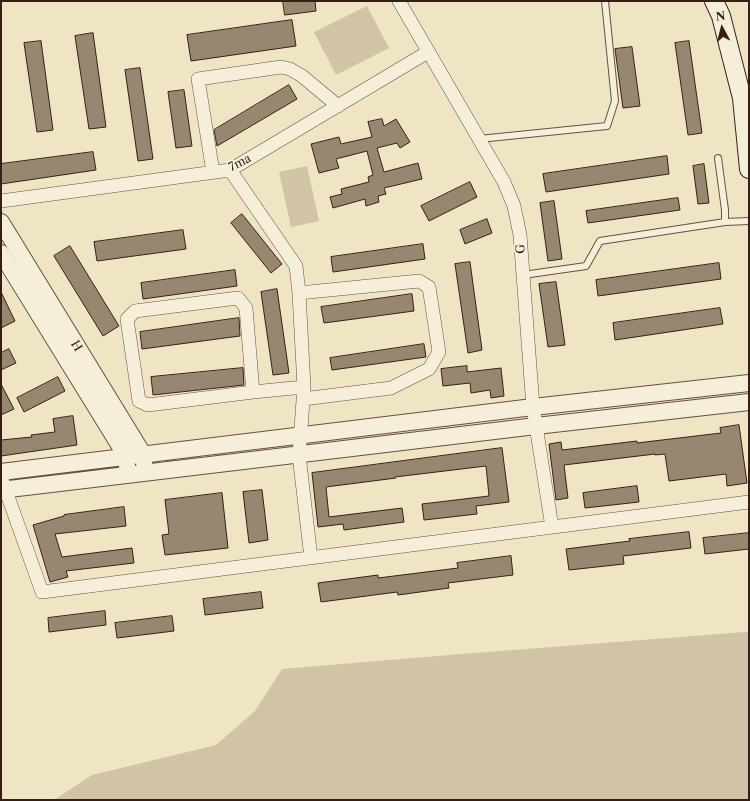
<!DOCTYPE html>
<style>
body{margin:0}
#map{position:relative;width:750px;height:801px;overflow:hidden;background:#efe5c4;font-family:"Libre Caslon Text",serif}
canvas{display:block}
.frame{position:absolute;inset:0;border:2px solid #381f16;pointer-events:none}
.north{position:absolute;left:702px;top:8px;width:40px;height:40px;-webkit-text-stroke:3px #f5eed9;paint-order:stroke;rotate:353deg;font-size:11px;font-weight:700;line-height:16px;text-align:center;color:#381f16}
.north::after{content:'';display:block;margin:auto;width:14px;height:18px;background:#381f16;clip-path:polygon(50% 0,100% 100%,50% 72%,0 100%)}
</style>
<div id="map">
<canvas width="750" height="801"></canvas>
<div class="frame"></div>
<div class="north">N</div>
</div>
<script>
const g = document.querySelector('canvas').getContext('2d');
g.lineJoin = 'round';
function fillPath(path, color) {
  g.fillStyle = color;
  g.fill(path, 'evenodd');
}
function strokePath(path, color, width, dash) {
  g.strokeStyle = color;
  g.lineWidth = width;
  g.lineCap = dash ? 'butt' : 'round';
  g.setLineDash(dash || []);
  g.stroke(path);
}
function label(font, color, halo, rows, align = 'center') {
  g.font = font + ' "Libre Caslon Text",serif';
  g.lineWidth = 3.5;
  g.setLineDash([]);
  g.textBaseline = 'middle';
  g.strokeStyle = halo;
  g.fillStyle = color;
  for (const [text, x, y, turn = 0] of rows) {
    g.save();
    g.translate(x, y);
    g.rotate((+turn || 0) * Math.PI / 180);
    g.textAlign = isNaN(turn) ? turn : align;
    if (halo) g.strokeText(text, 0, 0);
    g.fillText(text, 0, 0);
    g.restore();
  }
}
fillPath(new Path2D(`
 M367 6 389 48 336 75 314 32Z
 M307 166 319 221 291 227 279 172Z
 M745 632H749V800H54L92 775 216 745 255 711 282 669 449 655Z`), '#d0c3a6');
const building = new Path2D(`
 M283 1H315L316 11 285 15Z
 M292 20 296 46 191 61 187 35Z
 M93 33 106 127 89 129 75 36Z
 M41 41 53 130 37 132 24 43Z
 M689 41 702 133 688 135 675 43Z
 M632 47 640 106 623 108 615 49Z
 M140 68 153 159 138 161 125 70Z
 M289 85 297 99 217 146 214 130Z
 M184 90 192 146 176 148 168 92Z
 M382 119 384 126 396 119 410 142 400 148 397 143 377 148 384 172 418 163 422 179 384 188 386 194 378 196 379 202 366 206 365 199 333 208 330 197 342 194 341 189 369 182 368 177 373 175 367 151 336 159 339 168 319 173 311 144 339 137 341 144 372 137 368 122Z
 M93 152 96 170 1 184V164Z
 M667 156 669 174 546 192 543 174Z
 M704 164 709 203 698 204 693 166Z
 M470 182 477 197 429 221 421 206Z
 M678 198 680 210 588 223 586 211Z
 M554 201 562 259 548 261 540 203Z
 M242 214 282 264 271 273 231 223Z
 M487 219 492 233 465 244 460 230Z
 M183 230 186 249 97 261 94 242Z
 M423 244 425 259 333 272 331 257Z
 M70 246 119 326 103 336 54 256Z
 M470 262 482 350 468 353 455 264Z
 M719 263 721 279 598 296 596 280Z
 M235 270 237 286 143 299 141 283Z
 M556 282 565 345 548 347 539 284Z
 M277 289 289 373 273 375 261 292Z
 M1 292 15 321 1 328Z
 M412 294 414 311 324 323 321 307Z
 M720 308 723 324 615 340 613 323Z
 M239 318 240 336 142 349 140 332Z
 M424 344 426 357 332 370 330 358Z
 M9 349 16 363 1 370V353Z
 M467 366V372L501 368 504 396 491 398 490 390 471 393 470 383 443 386 441 369Z
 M243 368 244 385 153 395 151 377Z
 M58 377 65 391 24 412 17 398Z
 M1 384 14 409 1 415Z
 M73 416 77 445 1 456V440L32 437 31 435 55 432 53 419Z
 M739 425 747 483 727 486 726 474 669 481 665 454 655 455V454L564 465 568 498 556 500 549 444 561 442 562 450 637 441V443L721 433 720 428Z
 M502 448 509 502 476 506 477 514 424 520 422 504 489 496 486 466 395 477 396 478 326 487 329 517 402 508 404 522 344 530 343 524 318 527 312 473Z
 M637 486 639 502 585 508 583 493Z
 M262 490 268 540 249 543 243 492Z
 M222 493 228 548 165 555 162 535 169 534 165 500Z
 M124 507 126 526 55 534 62 557 132 548 134 563 66 571 68 577 50 582 33 525 64 516V515Z
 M689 532 691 548 623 556 624 564 569 570 566 549 630 541 629 539Z
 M749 533V549L705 554 703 538Z
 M511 556 513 575 448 583 449 588 398 595 397 592 321 602 318 583 378 575V578L458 568 457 563Z
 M261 592 263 608 205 615 203 599Z
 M105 611 106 625 49 632 48 618Z
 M172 616 174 631 117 638 115 623Z`);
fillPath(building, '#978670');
strokePath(building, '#381f16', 1);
const service = new Path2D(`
 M479 139 607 126 615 101 605 1
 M725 222 749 221
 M523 275 586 266 600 241 725 222V210L718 158`);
const minor = new Path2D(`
 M399 1 504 182 514 206 520 235 533 407 552 527
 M230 170 296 266 299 293 304 387 299 455 311 558
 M213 172 198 79 281 67 290 69 302 76 338 106
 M1 201 230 170 428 52
 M299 293 419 281 429 287 439 352 429 369 391 388 303 399
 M253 392 246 308 238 298 135 311 127 319 139 401 148 405 253 392 304 387
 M1 477 42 592 749 502`);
const tertiary = new Path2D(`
 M1 222 143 454 144 463
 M1 253 126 456 127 466
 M1 472 533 407 749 383
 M1 490 536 426 749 402`);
const secondary = new Path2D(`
 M714 1 721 16 742 98 749 169`);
strokePath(service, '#665042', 8);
strokePath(minor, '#665042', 14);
strokePath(tertiary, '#665042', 18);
strokePath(secondary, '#381f16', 20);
strokePath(service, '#f5eed9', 6);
strokePath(minor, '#f5eed9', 13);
strokePath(tertiary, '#f5eed9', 16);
strokePath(secondary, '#f5eed9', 18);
label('12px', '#381f16', '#f5eed9', [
 ["7ma",240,163,-27],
 ["G",521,249,-94],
 ["H",76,346,59]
]);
</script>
